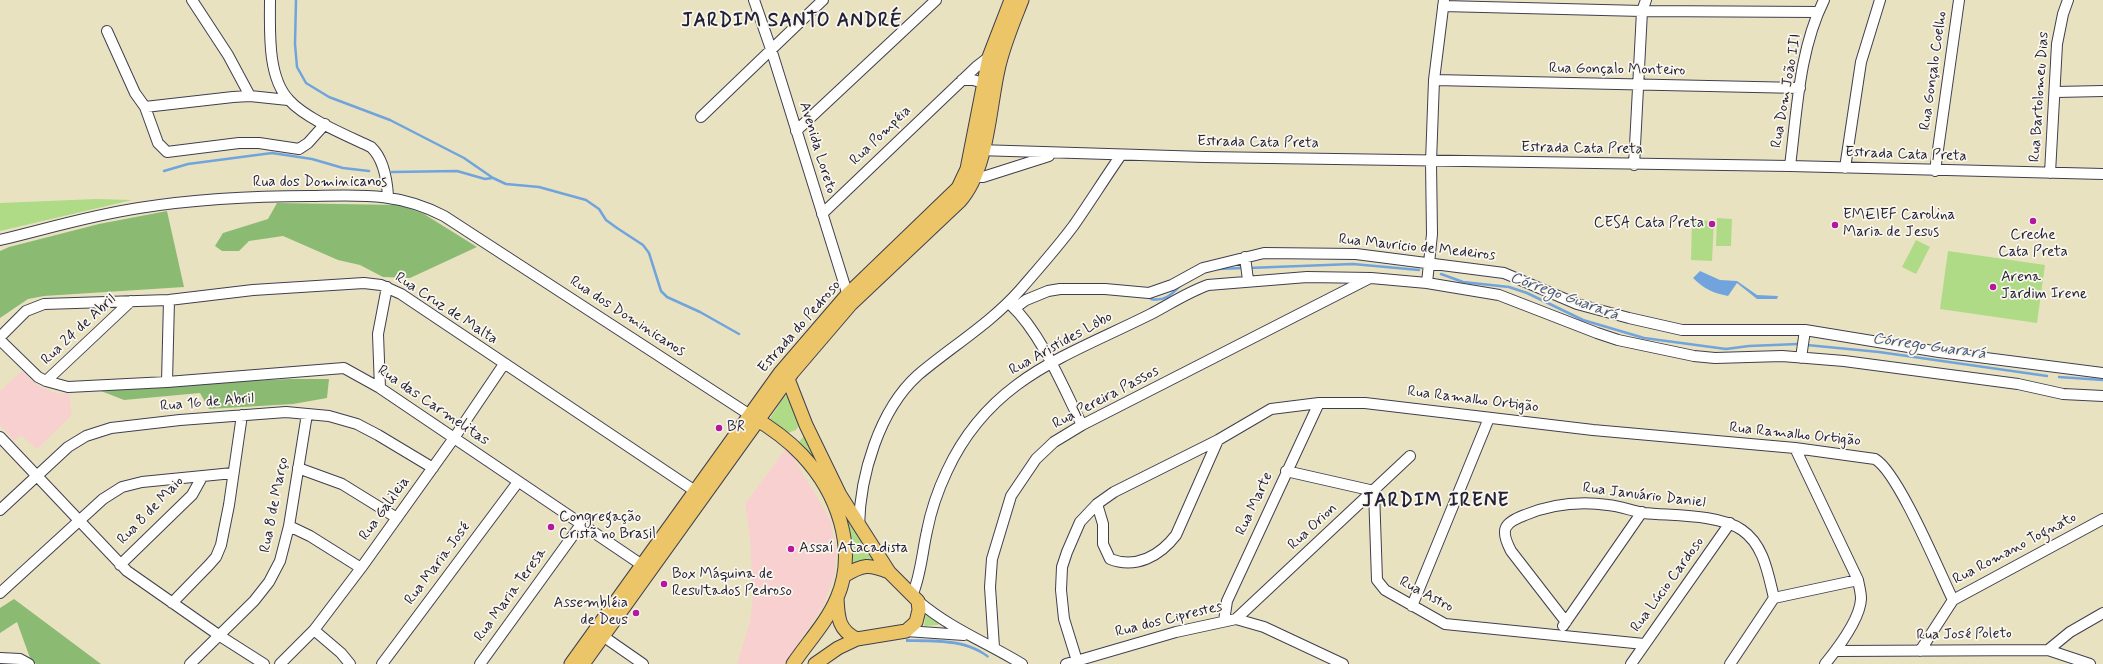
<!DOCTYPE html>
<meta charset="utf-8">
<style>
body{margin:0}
canvas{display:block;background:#e8e2c1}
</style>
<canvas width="2103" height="664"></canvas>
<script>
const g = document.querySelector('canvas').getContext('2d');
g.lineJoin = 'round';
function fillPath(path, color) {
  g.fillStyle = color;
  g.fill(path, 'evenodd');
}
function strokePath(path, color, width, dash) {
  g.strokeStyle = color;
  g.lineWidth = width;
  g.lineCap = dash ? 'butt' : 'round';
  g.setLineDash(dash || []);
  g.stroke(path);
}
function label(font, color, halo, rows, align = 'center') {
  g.font = font + ' Mynerve,sans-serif';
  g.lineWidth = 3.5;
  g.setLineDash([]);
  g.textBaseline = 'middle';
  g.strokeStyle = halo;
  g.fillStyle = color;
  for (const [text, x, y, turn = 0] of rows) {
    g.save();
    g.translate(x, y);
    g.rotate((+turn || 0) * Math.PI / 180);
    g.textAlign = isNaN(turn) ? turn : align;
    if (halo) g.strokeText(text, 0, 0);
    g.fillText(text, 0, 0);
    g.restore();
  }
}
fillPath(new Path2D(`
 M22 371 29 379 41 387 55 393 70 394 71 416 37 449 21 435 14 441 0 425V391Z
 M787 447 830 519 836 551 835 574 824 605 784 664H737L750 622 753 597 750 538 745 504Z`), '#f7d0cf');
fillPath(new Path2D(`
 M96 199 132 200 0 231V203Z
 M1717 218 1732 219 1731 246H1716Z
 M1692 220 1714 221 1712 261 1691 260Z
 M1916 240 1930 247 1916 274 1902 267Z
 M1948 251 2045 265 2037 323 1940 309Z
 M788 395 800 424 796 430 788 433 769 420 784 397Z
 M804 436 875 558 874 561 853 564 852 544 847 522 798 443Z
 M926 614 938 623V625L924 626Z`), '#afdb86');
fillPath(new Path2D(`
 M277 203 400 205 424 214 477 247 410 278 383 277 360 265 338 260 283 236 249 241 239 251H222L215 246 223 233 268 219Z
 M167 211 184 287 44 296 28 299 0 318V251L9 247 99 224Z
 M289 379H329L327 398 293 404 209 409 200 393 124 400 101 391 190 384Z
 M14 599 101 664H36L30 658 17 622 0 633V608Z`), '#8bbb73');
fillPath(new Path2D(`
 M1700 271 1720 280 1737 281 1757 295 1778 296 1777 299H1757L1737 283 1728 296C1713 293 1704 289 1693 278Z
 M906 639C934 640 966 637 989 656L988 658C964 640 935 643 906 642Z`), '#71a4dd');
strokePath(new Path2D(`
 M296 0 295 44 297 67 306 83 329 97 390 120 464 158 493 178 506 184 539 187 586 200 599 209 606 220 617 228 643 245 649 253 661 291 667 297 700 312 739 334
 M164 171 188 164 272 153 312 159 343 168 369 171
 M392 172 457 171 485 179 492 178
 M1248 268 1353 264 1419 270
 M1218 269 1243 268
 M1441 274 1463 282 1509 287 1527 293 1583 320 1644 338 1726 349 1749 346 1798 344
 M1151 299C1165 302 1172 294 1181 285
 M1807 345 1879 352 2047 376
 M2059 377 2103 380`), '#71a4dd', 2.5);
const minor = new Path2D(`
 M192 0 228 55 250 96
 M270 0C270 30 267 77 289 100 306 119 348 136 371 147 384 159 387 180 388 196
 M754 0 771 49 849 299
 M1443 6 1642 11 1818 12
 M107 31 135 93 145 107 158 143 167 152 239 143H259L299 149 308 143 325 124
 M962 80H973L991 85
 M1434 80 1800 88
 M2056 92 2103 91
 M145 107 233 97 250 96 288 100
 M701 117 823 0
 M796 131 936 0
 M978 150 1205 157 1790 166 2103 174
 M1634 165 1642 11 1646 0
 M1790 166C1797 111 1799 50 1824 0
 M1845 168 1861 62 1880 0
 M1935 171 1959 0
 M971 173 975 177H983L1049 156
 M2050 173 2057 44 2063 14 2068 0
 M822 214 976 67 989 57H993
 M0 240C46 229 92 215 139 208 195 199 254 196 311 196 361 195 398 192 444 216L750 415
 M1245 257 1248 280
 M1427 283 1432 234 1431 162 1434 80 1444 0
 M1011 305C1041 333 1063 387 1082 425
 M1015 308 1026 300 1048 291 1060 289H1105L1149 293 1172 285 1203 268 1264 253 1356 254 1504 273 1577 304 1629 318 1682 330H1805L1939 352 2103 373
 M0 337 26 311 44 304 169 300 253 290 364 283 381 285 401 294 701 495
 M0 340 38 377 46 381 68 387 167 382 344 368 380 388 648 569
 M1801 358 1805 330
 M46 381 131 301
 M167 382 169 300
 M380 388 378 334 387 287
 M0 437 127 571 220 636 264 664
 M1795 448 1858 580C1859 586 1861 592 1861 599 1860 619 1838 648 1825 664
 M298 468 342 484 397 518
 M1286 471 1374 491 1377 580 1385 590 1445 624 1644 644
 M1097 504 1103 524V544L1110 559C1136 569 1160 556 1176 535L1218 440
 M0 510 68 447 86 436 111 428 180 420 286 412 329 416 357 424 378 435 433 468
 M289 526 310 536 361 568
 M859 526C860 476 879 410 918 375 951 347 991 323 1020 290 1038 269 1057 248 1074 225 1090 202 1105 178 1121 155
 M120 565 192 495 202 477
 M0 593 103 499 122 487 142 482 233 473
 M912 596C921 575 922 553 927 531 931 510 938 490 947 471 990 378 1067 356 1151 314 1170 304 1188 292 1208 285L1307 277 1371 278 1427 283 1499 295 1597 333 1618 340 1694 356 1715 358 1782 356 1844 361 2018 384 2063 394 2103 396
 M1774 598 1858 580
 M918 601C951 629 986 642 1022 664
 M172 603 209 565 216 557 221 545 229 505 242 415
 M1412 606 1489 418
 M1236 619 1410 456
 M1224 621 1227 601 1319 403
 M1566 622 1511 551C1500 530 1503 523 1525 515 1552 504 1579 501 1608 505 1620 506 1632 511 1644 513 1672 516 1719 514 1742 530 1764 545 1768 574 1774 598L1730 664
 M1563 626 1642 512
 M314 630 341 653 350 664
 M906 631 964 635
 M597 632 643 664
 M994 647 990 587 992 559 1011 496 1036 459 1054 442 1082 425 1368 279
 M2048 650 2070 632 2103 613
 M1836 651 2048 650 2090 664
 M1920 651 1953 600 2103 519
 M0 658 20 659 29 664
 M1077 661 1064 619 1061 590 1062 567 1067 552 1080 522 1097 504 1114 492 1218 440 1271 409 1319 403H1365L1593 430 1795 448 1875 459C1898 472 1939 571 1953 600
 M190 664 254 601 269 582 280 561 289 526 307 414
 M280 664 314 630 361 568 454 438 504 364
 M382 664 518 482
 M480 664 582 523
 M1066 664 1176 632 1236 619 1264 627 1343 664
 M1631 664 1730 523`);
const major = new Path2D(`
 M783 375 788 379 806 425 840 495 889 572 918 601 919 610 916 622 906 631 857 639 838 648 815 664
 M751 416C770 427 787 439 802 455 837 492 858 549 837 598 827 622 807 643 793 664
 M844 576C863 564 869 564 889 572
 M837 598C838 617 838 630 857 639
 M571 664 780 373 847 295 958 188 967 169 989 57 1011 0
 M583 664 792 373 851 304 960 201C988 169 989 110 998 70 1003 46 1013 23 1022 0`);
strokePath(minor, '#403f4f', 12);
strokePath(major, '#403f4f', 15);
strokePath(minor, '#fff', 10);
strokePath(major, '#ecc569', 13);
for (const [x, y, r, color] of [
 [2033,221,4,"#b5179e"],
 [1712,224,4,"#b5179e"],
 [1835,225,4,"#b5179e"],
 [1993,287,4,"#b5179e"],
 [719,428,4,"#b5179e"],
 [551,527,4,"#b5179e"],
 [791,549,4,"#b5179e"],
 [664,584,4,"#b5179e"],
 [636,613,4,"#b5179e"]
]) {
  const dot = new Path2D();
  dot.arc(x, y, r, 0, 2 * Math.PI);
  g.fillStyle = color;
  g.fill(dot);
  strokePath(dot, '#fbf7ec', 1.5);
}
label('15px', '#22223b', '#fbf7ec', [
 ["Rua Gonçalo Monteiro",1617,70,1],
 ["Rua Gonçalo Coelho",1934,71,-82],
 ["Rua Dom João III",1787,91,-80],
 ["Rua Bartolomeu Dias",2040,97,-86],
 ["Rua Pompéia",881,136,-44],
 ["Estrada Cata Preta",1258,143,1],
 ["Avenida Loreto",817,148,73],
 ["Estrada Cata Preta",1582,149,1],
 ["Estrada Cata Preta",1906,155,2],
 ["Rua dos Dominicanos",320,183],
 ["Rua Mauricio de Medeiros",1417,248,6],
 ["Rua Cruz de Malta",446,309,33],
 ["Rua dos Dominicanos",627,317,33],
 ["Estrada do Pedroso",800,327,-49],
 ["Rua 24 de Abril",79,330,-43],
 ["Rua Aristídes Lôbo",1061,344,-29],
 ["Rua Pereira Passos",1106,398,-28],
 ["Rua Ramalho Ortigão",1473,400,7],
 ["Rua 16 de Abril",207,403,-5],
 ["Rua das Carmelitas",433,406,34],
 ["Rua Ramalho Ortigão",1795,435,6],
 ["Rua Januário Daniel",1644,496,7],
 ["Rua Marte",1255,504,-65],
 ["Rua 8 de Março",275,505,-79],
 ["Rua Galileia",385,509,-54],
 ["Rua 8 de Maio",151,511,-46],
 ["Rua Orion",1313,527,-43],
 ["Rua Romano Tognato",2015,549,-28],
 ["Rua Maria José",438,564,-53],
 ["Rua Lúcio Cardoso",1668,585,-54],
 ["Rua Maria Teresa",511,595,-54],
 ["Rua Astro",1426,595,28],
 ["Rua dos Ciprestes",1169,620,-14],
 ["Rua José Poleto",1964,635,-1]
]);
label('15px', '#22223b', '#fbf7ec', [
 ["EMEIEF Carolina",1843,216],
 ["Maria de Jesus",1843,233],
 ["CESA Cata Preta",1704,224,"right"],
 ["Creche",2033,236,"center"],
 ["Cata Preta",2033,253,"center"],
 ["Arena",2001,278],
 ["Jardim Irene",2001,295],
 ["BR",727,428],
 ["Congregação",559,518],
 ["Cristã no Brasil",559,535],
 ["Assaí Atacadista",799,549],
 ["Box Máquina de",672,575],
 ["Resultados Pedroso",672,592],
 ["Assembléia",628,604,"right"],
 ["de Deus",628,621,"right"]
], 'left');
label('italic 16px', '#42567c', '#fbf7ec', [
 ["Córrego Guarará",1564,297,20],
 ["Córrego Guarará",1929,347,8]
]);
g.letterSpacing = '1px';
label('bold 19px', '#22223b', '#fbf7ec', [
 ["JARDIM SANTO ANDRÉ",792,22],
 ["JARDIM IRENE",1436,502]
]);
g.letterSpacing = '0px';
</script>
